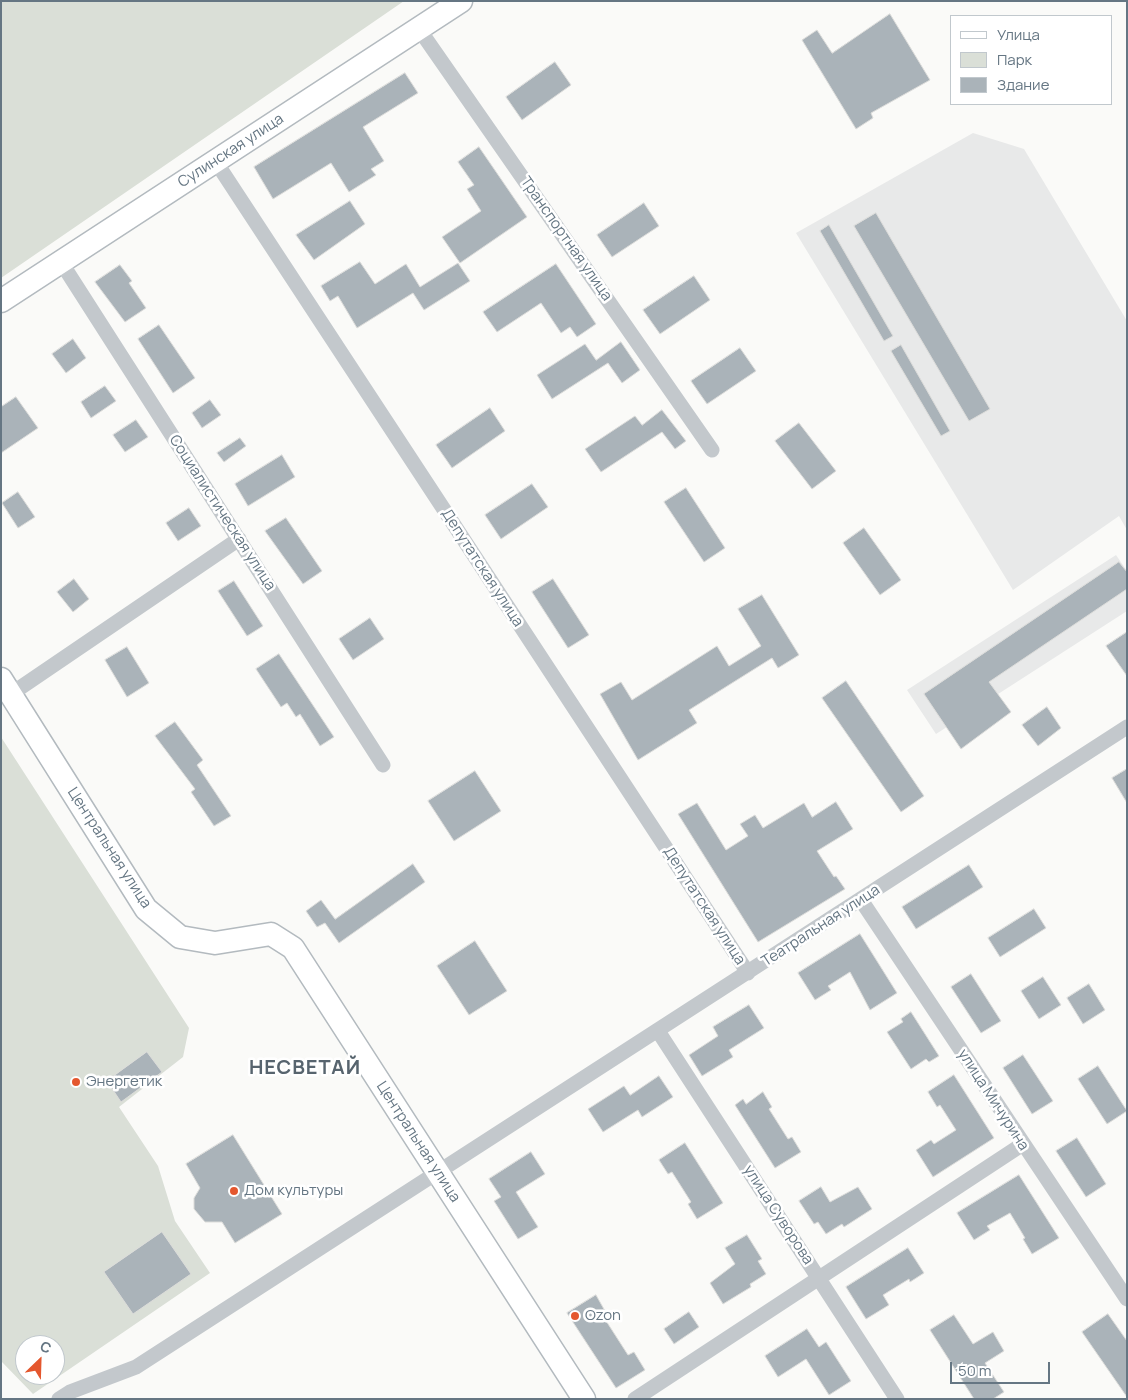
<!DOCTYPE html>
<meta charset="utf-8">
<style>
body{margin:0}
#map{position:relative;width:1128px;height:1400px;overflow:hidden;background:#fafaf8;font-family:Manrope,sans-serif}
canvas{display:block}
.frame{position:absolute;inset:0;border:2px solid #657683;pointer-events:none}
.legend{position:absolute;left:950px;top:15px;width:162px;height:90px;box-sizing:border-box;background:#fff;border:1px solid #c1c8cd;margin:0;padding:6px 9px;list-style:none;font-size:15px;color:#657683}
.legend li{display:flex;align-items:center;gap:10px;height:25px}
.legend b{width:25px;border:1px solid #c1c8cd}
.north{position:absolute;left:15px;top:1335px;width:50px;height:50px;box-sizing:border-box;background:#fff;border:1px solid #c1c8cd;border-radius:50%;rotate:24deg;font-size:14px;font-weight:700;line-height:20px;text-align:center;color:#657683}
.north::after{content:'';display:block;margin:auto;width:18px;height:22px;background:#e4572e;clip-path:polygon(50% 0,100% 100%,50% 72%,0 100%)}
.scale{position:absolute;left:950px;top:1362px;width:100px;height:22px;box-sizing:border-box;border:2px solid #657683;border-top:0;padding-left:6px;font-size:15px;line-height:18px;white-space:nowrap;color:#657683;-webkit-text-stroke:4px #fff;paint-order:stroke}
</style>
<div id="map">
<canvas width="1128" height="1400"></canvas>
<div class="frame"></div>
<ul class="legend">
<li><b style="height:6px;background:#fff"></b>Улица</li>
<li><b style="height:14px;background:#dadfd7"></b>Парк</li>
<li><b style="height:14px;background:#aab3b9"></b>Здание</li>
</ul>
<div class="north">С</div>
<div class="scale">50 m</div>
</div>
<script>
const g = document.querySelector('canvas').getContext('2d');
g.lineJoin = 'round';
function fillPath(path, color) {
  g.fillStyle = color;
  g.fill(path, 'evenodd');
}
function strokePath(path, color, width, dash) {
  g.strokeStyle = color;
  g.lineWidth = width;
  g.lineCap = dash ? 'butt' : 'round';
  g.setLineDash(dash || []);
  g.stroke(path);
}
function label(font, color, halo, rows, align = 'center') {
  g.font = font + ' Manrope,sans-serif';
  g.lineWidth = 5;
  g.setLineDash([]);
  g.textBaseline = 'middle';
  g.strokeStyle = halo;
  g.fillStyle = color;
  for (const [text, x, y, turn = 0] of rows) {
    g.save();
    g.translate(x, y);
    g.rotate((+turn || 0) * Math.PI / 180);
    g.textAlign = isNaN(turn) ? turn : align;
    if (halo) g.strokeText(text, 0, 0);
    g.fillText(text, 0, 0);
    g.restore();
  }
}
fillPath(new Path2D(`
 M973 133 1024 149 1127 321V530L1119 516 1013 590 796 233Z
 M1116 555 1127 571V611L936 734 907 690Z`), '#e8e9e9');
fillPath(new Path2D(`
 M1 1H404L1 278Z
 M1 737 189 1028 183 1057 119 1107 158 1166 175 1221 210 1273 33 1394 1 1361ZM25 1345H55V1375H25Z`), '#dadfd7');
const building = new Path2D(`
 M890 14 930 80 871 113 873 118 856 129 802 40 817 30 832 53Z
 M555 62 571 85 522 120 506 97Z
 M405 73 418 93 363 127 384 161 371 169 376 175 349 192 331 163 273 199 254 167Z
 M479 147 527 217 460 263 442 237 481 211 467 189 474 185 458 162Z
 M350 201 365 224 314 260 296 235Z
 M644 203 659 226 612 257 597 235Z
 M876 213 990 409 969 421 854 226Z
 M829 225 893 336 884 341 820 231Z
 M360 262 375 284 406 264 420 287 458 263 470 281 424 310 413 293 357 328 338 296 330 301 321 286Z
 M556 264 596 324 577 337 570 327 561 333 541 303 497 332 483 312Z
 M120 265 132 281 129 283 146 308 125 322 95 282Z
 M694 276 710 300 660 334 643 310Z
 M159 325 195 378 173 393 138 339Z
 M73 339 86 358 66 373 52 354Z
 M621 342 640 370 622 383 608 363 552 399 537 375 585 344 596 360Z
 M901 345 950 431 941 436 891 351Z
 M740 348 756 371 707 404 691 381Z
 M105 386 116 401 91 418 81 402Z
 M16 397 38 428 1 453V407Z
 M210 400 221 415 202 428 192 413Z
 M490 408 505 431 452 468 436 445Z
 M662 410 686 441 675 449 662 432 601 472 585 449 635 416 642 425Z
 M136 420 148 437 125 452 113 435Z
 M799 423 836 471 812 489 775 441Z
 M240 438 246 446 224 462 217 453Z
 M282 455 295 477 248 506 235 484Z
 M532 484 548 507 501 539 485 515Z
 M686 488 725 548 704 562 664 502Z
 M18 492 35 517 18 528 2 503Z
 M189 508 201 526 178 541 166 523Z
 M286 518 322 571 303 584 265 531Z
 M864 528 901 580 880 595 843 543Z
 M1119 562 1127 572V589L989 682 1011 712 961 749 924 694Z
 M74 579 89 599 73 612 57 592Z
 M553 579 589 635 568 648 532 592Z
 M234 581 263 626 247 636 218 591Z
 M762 595 799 655 778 668 772 658 689 710 697 723 638 760 600 694 621 682 632 700 717 646 729 666 761 646 738 609Z
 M370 618 384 639 353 660 339 639Z
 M1127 632V676L1106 646Z
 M127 647 149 683 127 697 105 660Z
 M279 654 334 737 320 746 300 714 296 717 287 703 281 707 256 669Z
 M846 681 924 796 901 812 822 698Z
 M1047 707 1061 728 1038 746 1022 725Z
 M175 722 203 760 197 765 231 816 214 826 191 792 195 789 155 736Z
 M1127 769V803L1112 778Z
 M475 771 501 811 454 841 428 801Z
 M836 802 853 829 817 851 834 877 836 876 845 889 758 942 678 814 697 803 726 850 748 836 740 824 755 815 763 828 804 803 812 817Z
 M413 864 425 882 339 943 325 923 317 927 306 911 321 900 335 919Z
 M969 865 983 887 916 929 902 907Z
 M1034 909 1046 928 1000 957 988 938Z
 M860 934 897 993 870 1010 850 972 828 986 831 990 815 1000 798 973Z
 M475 941 507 991 469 1015 437 966Z
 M971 974 1001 1021 981 1033 951 987Z
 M1043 977 1061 1005 1039 1019 1021 991Z
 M1089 984 1105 1010 1083 1024 1067 998Z
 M749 1005 764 1028 729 1050 733 1057 702 1076 689 1055 718 1036 713 1027Z
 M911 1012 939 1056 929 1062 926 1059 911 1069 887 1032 903 1022 901 1019Z
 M147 1052 162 1072 121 1102 107 1081Z
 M1023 1055 1053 1101 1032 1114 1003 1068Z
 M1098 1066 1127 1111 1107 1124 1078 1079Z
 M954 1075 994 1138 933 1177 916 1150 931 1140 934 1144 956 1130 940 1105 937 1107 928 1092Z
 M659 1076 673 1097 642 1117 638 1110 603 1132 588 1109 624 1086 630 1095Z
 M763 1092 772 1107 769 1109 788 1139 792 1137 801 1152 775 1168 735 1105 743 1099 746 1104Z
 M233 1135 282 1214 235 1243 222 1222H205L194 1209V1198L200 1188 186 1164Z
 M1077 1138 1106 1184 1086 1197 1056 1151Z
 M685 1143 723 1203 697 1219 688 1204 691 1202 672 1172 668 1174 659 1160Z
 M531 1152 545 1174 516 1192 538 1227 518 1239 494 1201 501 1197 489 1179Z
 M1019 1175 1059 1238 1032 1254 1023 1239 1025 1238 1010 1213 987 1226 990 1230 974 1240 957 1213Z
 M821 1187 830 1202 858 1187 872 1209 844 1227 842 1224 826 1234 818 1222 814 1224 799 1201Z
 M162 1232 191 1274 133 1314 104 1272Z
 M747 1235 762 1259 758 1261 766 1274 750 1284 751 1287 723 1304 710 1283 735 1264 725 1248Z
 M908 1248 924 1273 910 1282 909 1279 883 1295 889 1305 866 1319 846 1287Z
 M596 1295 605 1311 601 1313 628 1355 634 1352 645 1370 616 1388 567 1313Z
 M689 1312 699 1327 674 1344 664 1329Z
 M1108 1314 1127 1341V1397L1082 1332Z
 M954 1315 973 1344 993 1332 1004 1351 985 1363 1004 1392 993 1399H974L930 1330Z
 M807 1329 819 1347 826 1342 851 1381 829 1395 806 1359 778 1377 765 1356Z`);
fillPath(building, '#aab3b9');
strokePath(building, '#dcdcda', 1);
const secondary = new Path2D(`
 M1 301 461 1
 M1 679 146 909 180 937 215 943 271 934 293 948 584 1399`);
strokePath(secondary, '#b3babf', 25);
strokePath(new Path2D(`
 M419 29 712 450
 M216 162 748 973
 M61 262 383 765
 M11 694 239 539
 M861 900 1127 1299
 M658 1031 897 1399
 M59 1399 70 1392 136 1367 1127 727
 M635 1399 1023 1144`), '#c3c8cc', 15);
strokePath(secondary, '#fff', 22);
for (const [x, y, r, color] of [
 [76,1082,5,"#e4572e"],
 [234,1191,5,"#e4572e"],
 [575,1316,5,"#e4572e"]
]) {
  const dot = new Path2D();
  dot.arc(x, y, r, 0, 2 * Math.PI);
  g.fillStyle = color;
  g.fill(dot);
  strokePath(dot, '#fff', 2);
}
label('15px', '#657683', '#fff', [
 ["Сулинская улица",231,151,-33],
 ["Транспортная улица",566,239,55],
 ["Социалистическая улица",222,513,57],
 ["Депутатская улица",482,568,57],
 ["Центральная улица",109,848,57],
 ["Депутатская улица",704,906,57],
 ["Театральная улица",821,926,-33],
 ["улица Мичурина",993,1100,57],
 ["Центральная улица",418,1142,57],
 ["улица Суворова",778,1215,57]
]);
label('15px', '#657683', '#fff', [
 ["Энергетик",86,1082],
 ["Дом культуры",244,1191],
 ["Ozon",585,1316]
], 'left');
g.letterSpacing = '1px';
label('bold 20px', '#57646e', '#fff', [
 ["НЕСВЕТАЙ",305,1068]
]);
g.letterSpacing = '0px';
</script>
